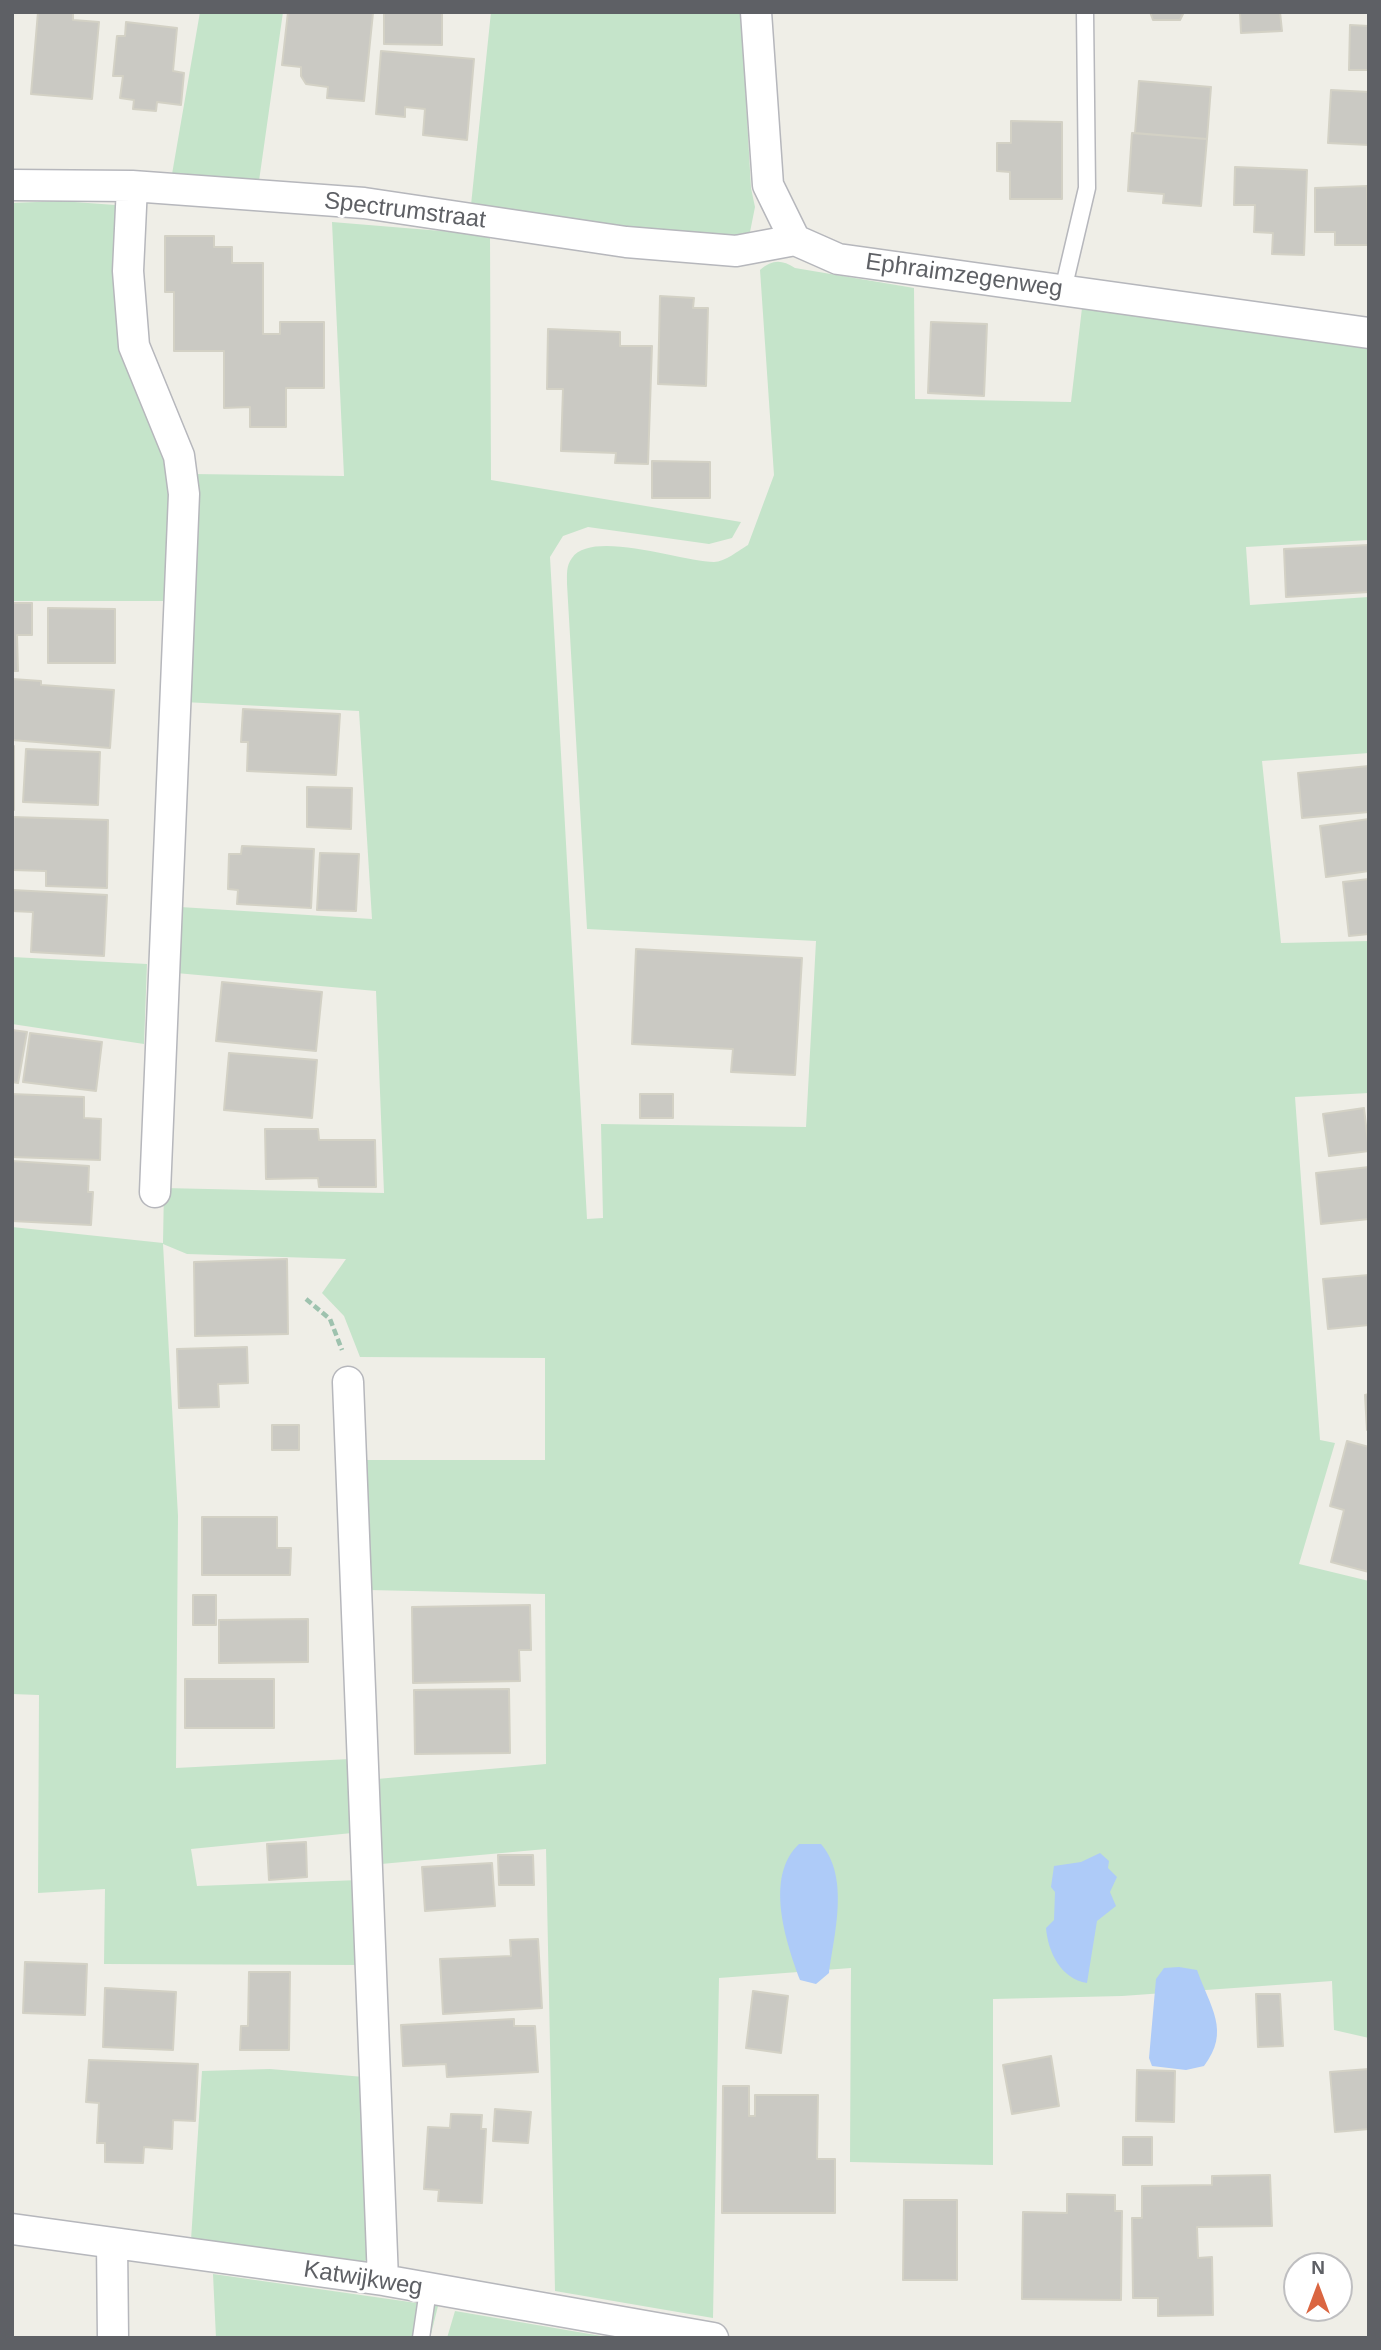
<!DOCTYPE html>
<style>
body{margin:0}
#map{position:relative;width:1381px;height:2350px;overflow:hidden;background:#efeee7;font-family:Arial,sans-serif}
canvas{display:block}
.frame{position:absolute;inset:0;border:14px solid #5e6065;pointer-events:none}
.north{position:absolute;left:1283px;top:2252px;width:70px;height:70px;box-sizing:border-box;background:#fff;border:2px solid #bfbfc1;border-radius:50%;rotate:0deg;font-size:19px;font-weight:700;line-height:28px;text-align:center;color:#5e6065}
.north::after{content:'';display:block;margin:auto;width:24px;height:32px;background:#da6641;clip-path:polygon(50% 0,100% 100%,50% 72%,0 100%)}
</style>
<div id="map">
<canvas width="1381" height="2350"></canvas>
<div class="frame"></div>
<div class="north">N</div>
</div>
<script>
const g = document.querySelector('canvas').getContext('2d');
g.lineJoin = 'round';
function fillPath(path, color) {
  g.fillStyle = color;
  g.fill(path, 'evenodd');
}
function strokePath(path, color, width, dash) {
  g.strokeStyle = color;
  g.lineWidth = width;
  g.lineCap = dash ? 'butt' : 'round';
  g.setLineDash(dash || []);
  g.stroke(path);
}
function label(font, color, halo, rows, align = 'center') {
  g.font = font + ' Arial,sans-serif';
  g.lineWidth = 6;
  g.setLineDash([]);
  g.textBaseline = 'middle';
  g.strokeStyle = halo;
  g.fillStyle = color;
  for (const [text, x, y, turn = 0] of rows) {
    g.save();
    g.translate(x, y);
    g.rotate((+turn || 0) * Math.PI / 180);
    g.textAlign = isNaN(turn) ? turn : align;
    if (halo) g.strokeText(text, 0, 0);
    g.fillText(text, 0, 0);
    g.restore();
  }
}
fillPath(new Path2D(`
 M200 12H283L258 188 171 180Z
 M491 12H741L751 188 755 207 750 232 740 238 593 226 471 205Z
 M61 201 115 205 120 211 169 453 173 503 165 601H12V203Z
 M332 222 490 235 491 480 741 522 732 538 709 544 588 527 563 536 550 557 587 1219 603 1218 601 1124 806 1127 816 941 587 929 567 584C567 574 566 566 572 558 592 529 683 562 714 562 725 562 739 550 748 545L774 475 760 270C772 260 781 259 795 268L914 288 915 399 1071 402 1082 308 1369 348V540L1246 547 1250 605 1369 597V753L1262 761 1281 943 1369 941V1093L1295 1097 1320 1440 1335 1443 1299 1564 1369 1581V2038L1334 2030 1332 1981 1122 1996 993 1999V2165L850 2162 851 1968 719 1978 713 2318 555 2291 546 1849 381 1864 377 1779 546 1764 545 1594 369 1590 367 1460H545V1358L360 1357 344 1316 322 1293 346 1259 187 1254 163 1244 178 1516 176 1768 350 1759 352 1833 191 1849 197 1886 360 1880 364 1965 104 1964 105 1889 38 1893 39 1695 12 1694V1227L163 1243 164 1188 384 1193 376 991 176 973 180 907 372 919 359 711 184 702 192 474 344 476Z
 M12 957 147 964 144 1044 12 1024Z
 M270 2069 364 2077 371 2249 367 2260 357 2264 191 2240 202 2071Z
 M213 2274 438 2306 430 2338H216Z
 M455 2311 613 2338H447Z`), '#c5e4ca');
fillPath(new Path2D(`
 M799 1844H821C850 1877 834 1935 829 1973L816 1984 800 1980C786 1942 764 1877 799 1844Z
 M1100 1853 1109 1861 1108 1868 1117 1877 1110 1892 1116 1906 1097 1921 1087 1983C1061 1979 1048 1952 1046 1928L1054 1920 1055 1892 1051 1887 1054 1866 1081 1862Z
 M1179 1967 1197 1970C1210 2007 1231 2031 1204 2066L1186 2070 1152 2066 1149 2058 1156 1979 1164 1968Z`), '#aecbf8');
const building = new Path2D(`
 M38 12H73V20L99 22 92 99 31 94Z
 M288 12 373 13 364 101 327 98 328 87 306 84 301 76V67L282 65Z
 M384 12H442V45L384 44Z
 M1150 12H1184L1180 20H1153Z
 M1240 12H1280L1282 31 1241 33Z
 M126 22 177 28 173 71 184 73 181 105 157 102 156 111 133 109 134 100 120 98 123 76H113L117 36H125Z
 M1350 25 1369 26V70H1349Z
 M381 51 474 59 467 140 423 135 425 109 405 107V117L376 114Z
 M1139 81 1211 87 1207 139 1135 133Z
 M1331 90 1369 92V145L1328 143Z
 M1011 121 1062 122V199H1010V172L997 171V143H1011Z
 M1132 133 1207 139 1201 206 1163 203 1164 194 1128 191Z
 M1235 167 1307 170 1304 255 1272 254 1273 233 1254 232 1255 205H1234Z
 M1367 186 1368 245H1335V232H1315V188Z
 M165 236H214V247H232V263H263V334H280V322H324V388H286V427H250V407L224 408V351H174V292H165Z
 M660 296 694 298 693 308H708L706 386 658 384Z
 M931 322 987 324 984 396 928 393Z
 M548 329 620 332V346H652L648 464 615 463 616 453 561 451 563 389H547Z
 M652 461 710 462V498H652Z
 M1369 545V592L1286 597 1284 549Z
 M12 603H32V635H17L18 671H12Z
 M48 608 115 609V663H48Z
 M12 679 41 681V685L114 690 110 748 12 740Z
 M243 709 340 714 336 775 247 771 248 742H241Z
 M12 746H14V810H12Z
 M26 749 100 752 98 805 23 802Z
 M1369 766V812L1302 818 1298 773Z
 M307 787 352 788 351 829 307 827Z
 M12 817 108 820 107 888 46 886V871L12 870Z
 M1369 819V871L1326 877 1320 826Z
 M242 846 314 849 311 908 237 904 238 890 228 889 229 854H241Z
 M320 853 359 854 356 911 317 910Z
 M1369 879V934L1349 936 1343 882Z
 M12 890 107 895 104 956 31 952 33 912 12 911Z
 M636 949 802 958 795 1075 731 1072 733 1049 632 1044Z
 M222 982 322 992 316 1051 216 1041Z
 M12 1030 27 1032 18 1083 12 1082Z
 M30 1033 102 1042 96 1091 23 1082Z
 M229 1053 317 1060 312 1118 224 1110Z
 M12 1094 84 1097V1118L101 1119 100 1160 12 1157Z
 M640 1094H673V1118H640Z
 M1364 1108 1369 1151 1329 1156 1323 1114Z
 M265 1129H318L319 1140H375L376 1187H319L318 1178 266 1179Z
 M12 1161 89 1166 88 1192H93L91 1225 12 1221Z
 M1369 1167V1219L1321 1224 1316 1173Z
 M287 1259 288 1334 195 1336 194 1262Z
 M1369 1275V1325L1328 1329 1323 1279Z
 M247 1347 248 1383 218 1384 219 1407 179 1408 177 1349Z
 M1369 1394V1430H1367L1365 1395Z
 M272 1425H299V1450H272Z
 M1347 1441 1369 1447V1572L1331 1562 1344 1510 1330 1506Z
 M202 1517H277V1548H291L290 1575H202Z
 M193 1595H216V1625H193Z
 M530 1605 531 1650H519L520 1681 413 1683 412 1607Z
 M308 1619V1662L219 1663V1620Z
 M185 1679H274V1728H185Z
 M509 1689 510 1753 415 1754 414 1690Z
 M306 1842 307 1877 269 1880 267 1844Z
 M498 1855H533L534 1885H499Z
 M492 1863 495 1906 425 1911 422 1867Z
 M538 1939 542 2008 443 2014 440 1959 511 1956 510 1940Z
 M25 1962 87 1964 85 2015 23 2013Z
 M249 1972H290L289 2050H240L241 2026H248Z
 M105 1988 176 1992 173 2050 103 2047Z
 M753 1991 788 1996 781 2053 746 2048Z
 M1256 1994H1280L1283 2046 1258 2047Z
 M514 2019V2026H535L538 2072 447 2077 446 2064 403 2066 401 2025Z
 M1051 2056 1059 2106 1012 2114 1003 2065Z
 M89 2060 198 2064 195 2121 173 2120 172 2149 144 2147 143 2163 105 2162V2143H97L99 2103 86 2102Z
 M1369 2069V2129L1335 2132 1330 2072Z
 M1137 2070 1175 2071 1174 2122 1136 2121Z
 M723 2086H749V2116H755V2095H818L817 2159H835V2213H722Z
 M495 2109 531 2112 528 2143 493 2141Z
 M451 2114 482 2115 481 2129H486L482 2203 438 2201 439 2190 424 2189 428 2127 450 2128Z
 M1123 2137H1152V2165H1123Z
 M1270 2175 1272 2226 1197 2227 1198 2258 1212 2257 1213 2315 1158 2316V2298H1133L1132 2218H1142V2186L1212 2185V2176Z
 M1067 2194 1115 2195V2211H1122L1121 2300 1022 2299 1023 2212 1067 2213Z
 M904 2200H957V2280H903Z`);
fillPath(building, '#cac9c3');
strokePath(building, '#d3d1c5', 2);
const lane = new Path2D(`
 M1063 290 1087 188 1085 12
 M421 2338 428 2290`);
const street = new Path2D(`
 M756 12 768 185 795 240 838 259 1369 333
 M12 185 132 186 364 203 626 242 736 251 795 240
 M132 186 128 271 134 346 179 456 184 494 155 1192
 M348 1382 383 2280
 M12 2229 383 2280 713 2338
 M112 2243 113 2338`);
strokePath(lane, '#b6b7bc', 19);
strokePath(street, '#b6b7bc', 33);
strokePath(new Path2D(`
 M306 1299 330 1319 342 1350`), '#9ec2ae', 4.5, [7, 3.5]);
strokePath(lane, '#fff', 16);
strokePath(street, '#fff', 30);
label('24px', '#5e6065', '#fff', [
 ["Spectrumstraat",405,211,7],
 ["Ephraimzegenweg",964,276,8],
 ["Katwijkweg",363,2279,9]
]);
</script>
